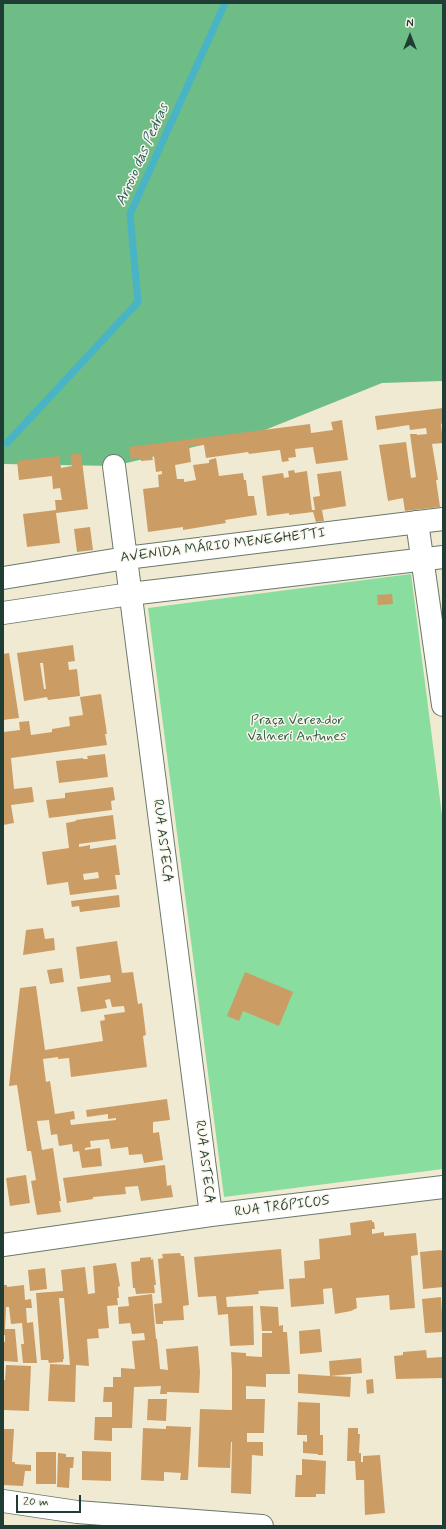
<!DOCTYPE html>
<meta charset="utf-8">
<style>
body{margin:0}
#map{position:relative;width:446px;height:1529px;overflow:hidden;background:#f1ead2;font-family:Mynerve,sans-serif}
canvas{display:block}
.frame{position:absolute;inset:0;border:4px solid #1f3d34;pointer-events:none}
.north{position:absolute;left:390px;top:16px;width:40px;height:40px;-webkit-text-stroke:3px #fbf7ec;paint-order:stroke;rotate:0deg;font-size:11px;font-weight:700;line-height:16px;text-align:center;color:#1f3d34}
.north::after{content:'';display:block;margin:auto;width:14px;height:18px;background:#1f3d34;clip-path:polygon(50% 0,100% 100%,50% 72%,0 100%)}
.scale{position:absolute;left:16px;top:1495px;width:65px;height:18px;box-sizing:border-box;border:2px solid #1f3d34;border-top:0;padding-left:5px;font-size:12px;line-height:14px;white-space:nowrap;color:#1f3d34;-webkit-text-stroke:3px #fbf7ec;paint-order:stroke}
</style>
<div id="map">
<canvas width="446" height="1529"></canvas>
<div class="frame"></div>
<div class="north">N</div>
<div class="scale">20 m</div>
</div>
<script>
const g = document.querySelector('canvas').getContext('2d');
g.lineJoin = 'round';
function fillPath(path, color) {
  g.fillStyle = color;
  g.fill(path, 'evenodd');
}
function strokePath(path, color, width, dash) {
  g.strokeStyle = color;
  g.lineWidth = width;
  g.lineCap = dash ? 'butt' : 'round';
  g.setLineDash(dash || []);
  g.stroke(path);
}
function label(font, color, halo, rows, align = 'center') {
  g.font = font + ' Mynerve,sans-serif';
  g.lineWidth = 3;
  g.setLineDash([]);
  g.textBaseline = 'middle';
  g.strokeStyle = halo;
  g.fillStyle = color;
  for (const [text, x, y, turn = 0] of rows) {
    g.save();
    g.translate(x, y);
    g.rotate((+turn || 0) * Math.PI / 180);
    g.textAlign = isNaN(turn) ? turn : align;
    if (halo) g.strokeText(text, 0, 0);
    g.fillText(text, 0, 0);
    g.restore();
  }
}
fillPath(new Path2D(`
 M411 574 443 823V1169L224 1197 148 608Z`), '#88dd9f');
fillPath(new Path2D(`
 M3 3H443V381L382 383 265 430 114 466 3 464Z`), '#6ebc86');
strokePath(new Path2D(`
 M7 443 138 302 130 214 225 3`), '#49b4c6', 7);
fillPath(new Path2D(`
 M443 408V423L441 424 443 443 432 444 438 480H436L440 507 405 511 403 498 388 501 379 445 406 442 411 478 416 477 410 434H417V435L427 434 426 428 410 430 409 425 377 430 375 416Z
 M342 420 348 460 316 464 313 447 295 449 296 457 288 458 289 461 282 462 280 450 249 454 248 452 206 458 204 445 189 446 191 462 175 465 177 479H184V482L196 480 193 465 209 463V460L216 458 219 476 243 473 244 480H246L248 496H254L257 515 225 520 226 523 183 530V527L148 532 143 489 159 487 158 475 162 474V471L156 472 154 456H152L153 460 141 461 140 458 131 459 129 447 310 424 311 433 333 430 331 422Z
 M81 453 88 509 56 513 60 543 27 547 23 514 56 510 55 500H62L60 488 53 489 52 476 19 480 17 461 59 456 61 468 72 466 70 455Z
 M294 470 295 473 307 471 312 510H315L313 497 320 496 317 474 341 471 346 506 322 510 324 521 316 522 313 512 289 515V513L267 516 262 476 283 473 284 478 289 477 288 471Z
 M90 527 93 550 77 552 74 529Z
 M392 594 393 604 378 605 377 595Z
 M73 645 75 661 68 662 69 670 77 669 80 696 48 700 47 697 24 701 17 653ZM40 663H43L46 689H44Z
 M9 653 19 718 3 720V654Z
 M101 694 107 734H105L107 745 11 758 14 789 32 787 34 802 11 805 14 823 3 825V732L20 730 19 722 29 721 31 735 52 732V729L70 726 69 717 83 715 80 697Z
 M105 754 108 777 59 783 56 761 83 758V759H88L87 756Z
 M113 787 115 800 111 801 112 810 49 818 46 800 65 798V793Z
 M113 815 116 839 79 844V847L90 845V849L116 845 120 875H115L117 889 70 895 68 882 47 885 42 852 69 848 66 823 76 821V820ZM98 872 99 878 84 880 83 874Z
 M119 895 120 907 80 912 79 906 72 907 71 901Z
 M43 928 45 939 54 938 55 950 23 955 26 930Z
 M117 941 122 973 133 972 138 1004 142 1003 146 1035 143 1036 147 1067 71 1077 69 1058 58 1059V1057L43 1059 46 1082 50 1081 55 1114 74 1111 75 1119 70 1120 71 1125 116 1120V1118L108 1119V1114L87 1117 86 1110 167 1099 170 1120 153 1122V1133L159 1132 163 1160 144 1163 142 1154 129 1155 128 1147 111 1149 109 1139 90 1141 91 1147 85 1148V1150L100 1148 102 1166 82 1168 79 1151 73 1152 72 1144 59 1146 57 1134 51 1135 49 1120 37 1121 42 1150 53 1148 61 1201H59L61 1212 37 1215 31 1181 36 1180 31 1151H27L17 1085 9 1086 20 988 36 986 45 1050 103 1041 100 1021 105 1020 104 1015 125 1012 124 1006 112 1007 110 999 105 1000 107 1008 81 1012 77 987 111 982 110 975 80 979 76 947Z
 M62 968 64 982 50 984 47 970Z
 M245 972 293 992 279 1026 243 1011 239 1021 227 1016Z
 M165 1165 167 1186 171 1185 173 1197 141 1201 138 1186 125 1187 126 1194 93 1197V1199L67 1203 63 1178Z
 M26 1175 30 1203 10 1206 6 1178Z
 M372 1220V1222H374L375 1229H372V1234L384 1232V1236L416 1233 418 1255 411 1256 415 1308 390 1310 389 1295 356 1298 357 1308 351 1311 335 1314 332 1288 323 1289 324 1304 291 1307 289 1279 305 1278 304 1261 320 1259 319 1239 351 1235 350 1223Z
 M281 1249 284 1289 258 1291 259 1294 226 1297 227 1307 253 1306 254 1345 230 1346 228 1314 218 1315 216 1296 198 1297 194 1257Z
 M440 1250 443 1251V1287L423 1289 420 1252Z
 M180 1253 181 1256H184L189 1305 183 1306 184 1320 163 1321V1324H156L154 1304 162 1303 158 1259 163 1258 162 1254Z
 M151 1257V1260L153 1259 156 1285H154L155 1293 136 1294 135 1288H133L131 1262 140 1261V1258Z
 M116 1263 120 1286 118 1287 119 1298H117L118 1305 107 1306 109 1328 98 1329 99 1338 87 1339 89 1366 76 1365 75 1402 48 1401 50 1364 70 1365 64 1298H59L64 1359H63V1362L49 1363 48 1360H41L36 1293 63 1291 61 1270 85 1267 88 1294 95 1293 93 1266Z
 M45 1268 47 1289 30 1291 28 1270Z
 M3 1285H7V1287L24 1285 25 1300 31 1299 32 1308H26L27 1323 33 1322 37 1363H23L21 1344H24L22 1323 11 1324 9 1307H6L5 1329H15L18 1362 3 1361V1342H5V1335H3Z
 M152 1294 156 1339H157L160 1369 168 1370 166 1349 198 1346 200 1372 199 1393 167 1392V1394H160L161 1386 134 1387 132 1428H112V1441L94 1440 95 1417H112V1402H103L104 1387H113V1377H121V1368L135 1369 132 1341 145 1340 144 1333 132 1334 130 1323 119 1324 118 1307 129 1306 128 1297Z
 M441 1297 443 1332 425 1333 422 1299Z
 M260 1306 278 1307 279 1326 283 1325V1332H287L290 1374H266V1387L246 1386V1399H265L264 1433H247V1442H263V1456L252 1455 251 1494 231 1493 232 1442H231L230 1468 198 1467 200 1409 232 1410V1371L231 1352 246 1353V1356L262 1357V1333H272V1331H262Z
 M320 1329 322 1352 300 1354 299 1331Z
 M426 1350 427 1358 443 1357V1378L396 1379 394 1356 403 1355V1352Z
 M361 1358 362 1373 330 1376 351 1377 350 1397 298 1393V1374L330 1376 329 1361Z
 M6 1365 31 1366 29 1411 3 1410V1380H5Z
 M373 1379 374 1393 367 1394 366 1380Z
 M148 1399H167L166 1421 147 1420Z
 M298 1402 320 1403V1435H323V1455H318V1454L303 1453V1441L307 1442V1435H297Z
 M166 1426 191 1427 188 1480H180L181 1473 164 1472V1481L141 1480 143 1428 166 1429Z
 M348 1428H358V1434H360L359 1453H361V1462H363V1456L380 1455 385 1513 365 1515 364 1480H356L355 1461H347Z
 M3 1429H14L12 1462H15V1464L31 1465V1471H25L23 1486 3 1485Z
 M82 1451 111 1452V1481L82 1480Z
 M36 1452H56V1484H36Z
 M58 1453 66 1454V1457H74L73 1468H70L69 1488 57 1487Z
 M302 1459 326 1461 325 1494H316V1497H295L296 1475H302Z`), '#cc9c65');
const street = new Path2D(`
 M114 466 211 1215
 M417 522 443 705
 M3 1245 211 1215 443 1187
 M3 1501 77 1512 262 1526`);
const secondary = new Path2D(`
 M3 578 126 558 443 519
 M3 613 130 594 443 557`);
strokePath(street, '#687a6b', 24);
strokePath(secondary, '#687a6b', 24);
strokePath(street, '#fff', 22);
strokePath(secondary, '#fff', 22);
label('14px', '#1f3d34', '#fbf7ec', [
 ["AVENIDA MÁRIO MENEGHETTI",223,546,-7],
 ["RUA ASTECA",162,841,83],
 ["RUA ASTECA",204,1162,83],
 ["RUA TRÓPICOS",282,1207,-7]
]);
label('14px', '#345d49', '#fbf7ec', [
 ["Praça Vereador",297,721],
 ["Valneri Antunes",297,737]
]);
label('italic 15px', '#2c6160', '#fbf7ec', [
 ["Arroio das Pedras",143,155,-66]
]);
</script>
